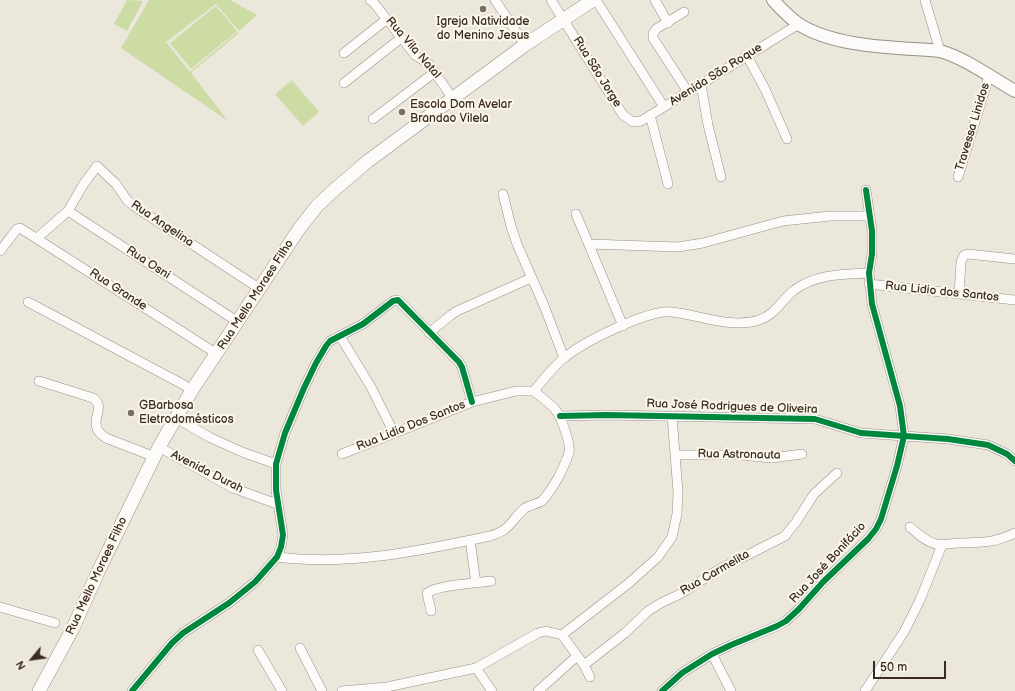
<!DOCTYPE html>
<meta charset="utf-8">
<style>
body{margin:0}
#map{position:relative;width:1015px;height:691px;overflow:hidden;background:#ece7db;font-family:"Balsamiq Sans",sans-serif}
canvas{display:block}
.north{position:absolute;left:12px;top:639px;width:40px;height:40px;-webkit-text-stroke:3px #fbf7ec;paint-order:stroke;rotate:241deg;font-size:11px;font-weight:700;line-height:16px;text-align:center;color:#3b2a1e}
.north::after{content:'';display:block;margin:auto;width:14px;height:18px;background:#3b2a1e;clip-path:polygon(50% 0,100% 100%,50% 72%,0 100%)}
.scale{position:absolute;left:873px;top:661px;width:73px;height:18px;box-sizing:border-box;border:2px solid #3b2a1e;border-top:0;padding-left:5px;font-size:12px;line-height:14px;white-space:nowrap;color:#3b2a1e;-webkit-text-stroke:3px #fbf7ec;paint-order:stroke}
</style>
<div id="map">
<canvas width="1015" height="691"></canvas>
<div class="north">N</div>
<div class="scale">50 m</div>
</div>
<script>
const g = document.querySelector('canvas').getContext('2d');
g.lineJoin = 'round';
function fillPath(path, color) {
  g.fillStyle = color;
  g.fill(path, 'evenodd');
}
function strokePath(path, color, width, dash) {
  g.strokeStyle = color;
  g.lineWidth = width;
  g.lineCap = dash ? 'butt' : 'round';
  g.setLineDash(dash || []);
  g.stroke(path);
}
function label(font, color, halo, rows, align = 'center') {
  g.font = font + ' "Balsamiq Sans",sans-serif';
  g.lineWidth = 4;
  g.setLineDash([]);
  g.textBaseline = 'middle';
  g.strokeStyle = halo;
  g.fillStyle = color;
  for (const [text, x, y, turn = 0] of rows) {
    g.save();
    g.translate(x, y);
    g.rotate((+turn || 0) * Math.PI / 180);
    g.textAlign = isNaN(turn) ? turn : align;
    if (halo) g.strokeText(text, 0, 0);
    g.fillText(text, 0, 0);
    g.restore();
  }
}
fillPath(new Path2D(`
 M127 0 143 1 127 31 114 24Z
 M149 0H230L257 15 239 31 216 4 166 42 190 72 237 32 239 33 191 73 228 121 121 48Z
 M216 6 237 31 191 69 170 43Z
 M292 80 319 112 303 126 275 94Z`), '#cddba5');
const minor = new Path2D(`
 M370 0 374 3 415 55 429 64 453 99
 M495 0 525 45
 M551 0 623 115 633 122 641 121 799 24
 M596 0 664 107
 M655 0 668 23
 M925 0 940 51
 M684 12 656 29 653 34V38L688 92
 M344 53 387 19
 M747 56 765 89 787 139
 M344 83 401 38
 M701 84 708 125 721 177
 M650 115 668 184
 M373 119 435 72
 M958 177 989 76
 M503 194 511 226 517 244 545 308 564 358
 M68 211 238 322
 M576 214 623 326
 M37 238 68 211 83 185 97 166 116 184 127 200 134 206 260 289
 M589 244 678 247 703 243 783 221 830 216H870
 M0 251 17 229 20 228 217 354
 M869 284 1015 300
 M959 294 961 262 964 255 968 254 1015 259
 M28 302 184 385 192 390
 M429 333 451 315 457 311 531 278
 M340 336 371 387 394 433
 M39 381 93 398C109 409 83 423 106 438L155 457
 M560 416 607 415 815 419 861 433 948 439 988 445 1007 454 1015 461
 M176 418 209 437 242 452 276 464
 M159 447 233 488 277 504
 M342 454 472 402 516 391H534C543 380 553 367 564 358 583 342 649 309 672 312 700 315 731 329 759 320 775 315 781 301 793 291 815 274 843 274 869 273
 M676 455H741L772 458 802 454
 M910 527C918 534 926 542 936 544 943 546 950 543 958 543 982 542 991 544 1015 533
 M470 540 476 583
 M277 557C349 566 420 551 490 536 511 530 510 521 525 508 530 505 537 504 542 501 548 495 554 485 558 478 561 472 567 459 569 453 571 443 561 417 555 409 549 403 541 397 534 391
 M0 607 55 623
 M431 611 427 593C436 585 477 583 491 581
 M562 635 629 583 658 557 672 537 677 514 678 492 672 416
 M300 648 322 691
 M258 650 282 691
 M712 654 731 691
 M584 665 625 633 648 611 661 603 680 594 718 570 785 536 796 522 814 494 837 473
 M476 668 492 691
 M132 691 172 643 183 633 229 603 255 582 277 557 281 547 283 535 276 490V464L285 433 304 388 316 363 326 346 330 341 363 324 393 301 398 300 459 362 462 367 472 402
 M342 691 387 687 476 668 538 633 546 631 562 635 584 665 590 677
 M538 691 576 657
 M662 691 682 673 712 654 731 645 777 626 786 621 799 609 823 582 868 539 876 529 881 519 897 466 904 436 900 406 872 304 869 273 872 254V231L866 190
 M865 691 904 632 920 600 942 545`);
const tertiary = new Path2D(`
 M773 0C781 9 790 18 800 25 838 48 896 47 940 51 967 59 990 77 1015 91`);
const secondary = new Path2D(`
 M39 691 73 628 98 572 159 447 192 390 299 229 317 206 334 190 368 161 525 45 593 0`);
strokePath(minor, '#959087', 10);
strokePath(tertiary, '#959087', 14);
strokePath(secondary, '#959087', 14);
strokePath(minor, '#fcfbfa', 9);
strokePath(tertiary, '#fcfbfa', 12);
strokePath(secondary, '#fcfbfa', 13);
strokePath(new Path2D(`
 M560 416 607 415 815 419 861 433 948 439 988 445 1007 454 1015 461
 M132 691 172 643 183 633 229 603 255 582 277 557 281 547 283 535 276 490V464L285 433 304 388 316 363 326 346 330 341 363 324 393 301 398 300 459 362 462 367 472 402
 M662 691 682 673 712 654 731 645 777 626 786 621 799 609 823 582 868 539 876 529 881 519 897 466 904 436 900 406 872 304 869 273 872 254V231L866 190`), '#00873e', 6);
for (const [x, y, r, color] of [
 [483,9,4,"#796c60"],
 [402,112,4,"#796c60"],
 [131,413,4,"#796c60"]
]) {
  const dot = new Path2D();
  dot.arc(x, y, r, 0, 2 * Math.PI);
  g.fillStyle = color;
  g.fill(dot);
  strokePath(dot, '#fbf7ec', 1.5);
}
label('12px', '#3b2a1e', '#fbf7ec', [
 ["Igreja Natividade",483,22,"center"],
 ["do Menino Jesus",483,36,"center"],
 ["Escola Dom Avelar",410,105],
 ["Brandao Vilela",410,119],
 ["GBarbosa",139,406],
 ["Eletrodomésticos",139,420]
], 'left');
label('12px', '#3b2a1e', '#fbf7ec', [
 ["Rua Vila Natal",413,48,49],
 ["Rua São Jorge",597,72,58],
 ["Avenida São Roque",716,75,-32],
 ["Travessa Linidos",973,127,-73],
 ["Rua Angelina",162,224,34],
 ["Rua Osni",148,263,33],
 ["Rua Grande",118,290,33],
 ["Rua Lidio dos Santos",942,292,6],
 ["Rua Mello Moraes Filho",256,295,-57],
 ["Rua José Rodrigues de Oliveira",732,407,2],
 ["Rua Lidio Dos Santos",411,426,-22],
 ["Rua Astronauta",739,455,1],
 ["Avenida Durah",207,472,27],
 ["Rua José Bonifácio",828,563,-47],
 ["Rua Carmelita",715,573,-30],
 ["Rua Mello Moraes Filho",97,576,-65]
]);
</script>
